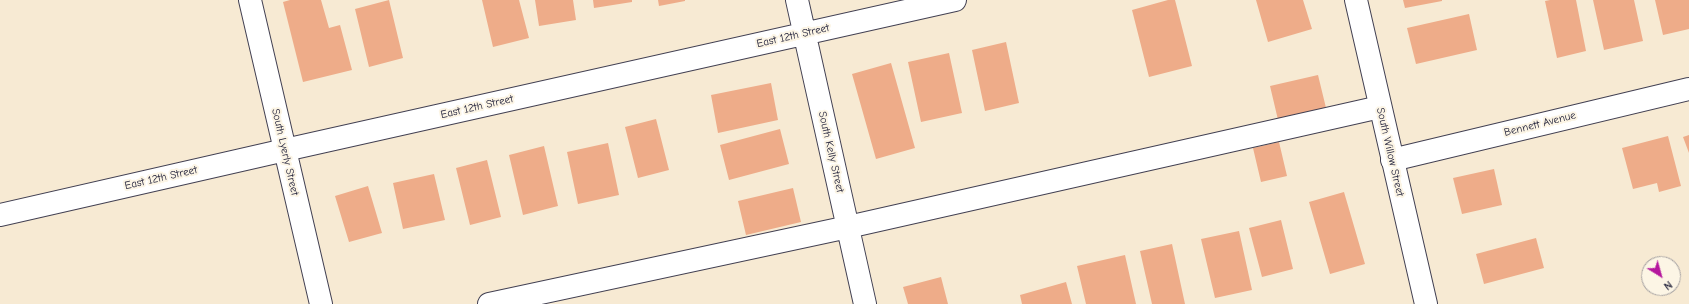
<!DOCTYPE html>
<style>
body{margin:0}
#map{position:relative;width:1689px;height:304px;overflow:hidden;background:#f7ead3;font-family:"Comic Neue",sans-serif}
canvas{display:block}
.north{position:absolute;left:1641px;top:256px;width:40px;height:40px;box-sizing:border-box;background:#fcf5e5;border:1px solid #a5a1a1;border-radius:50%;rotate:143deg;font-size:11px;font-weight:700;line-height:16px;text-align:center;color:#22223b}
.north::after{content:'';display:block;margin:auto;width:14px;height:18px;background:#b5179e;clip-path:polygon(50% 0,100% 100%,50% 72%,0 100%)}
</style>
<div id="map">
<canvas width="1689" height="304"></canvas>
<div class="north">N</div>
</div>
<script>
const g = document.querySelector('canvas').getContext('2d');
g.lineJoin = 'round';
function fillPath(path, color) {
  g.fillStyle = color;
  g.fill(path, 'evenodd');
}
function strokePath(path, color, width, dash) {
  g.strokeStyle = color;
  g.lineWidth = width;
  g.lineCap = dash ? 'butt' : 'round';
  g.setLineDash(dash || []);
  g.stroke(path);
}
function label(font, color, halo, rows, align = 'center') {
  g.font = font + ' "Comic Neue",sans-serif';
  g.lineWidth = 4;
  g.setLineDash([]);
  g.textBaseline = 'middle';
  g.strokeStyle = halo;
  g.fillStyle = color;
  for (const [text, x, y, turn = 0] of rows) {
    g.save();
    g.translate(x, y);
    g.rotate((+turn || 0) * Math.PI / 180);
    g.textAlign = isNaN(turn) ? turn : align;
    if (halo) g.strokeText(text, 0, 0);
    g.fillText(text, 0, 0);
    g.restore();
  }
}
fillPath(new Path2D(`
 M290 0H321L329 28 340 25 352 70 303 82 283 2Z
 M389 0 403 58 369 67 355 9Z
 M482 0H519L529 38 493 47Z
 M535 0H573L576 20 539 26Z
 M593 0H632V2L594 8Z
 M658 0H685V1L659 6Z
 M1168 0H1175L1192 66 1149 77 1132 10Z
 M1256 0H1303L1312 29 1268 42Z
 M1403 0H1442V1L1405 8Z
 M1550 0H1576L1586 51 1557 58 1545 1Z
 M1593 0H1634L1643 41 1604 50Z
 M1655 0H1689V29L1663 35Z
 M1469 14 1477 50 1416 64 1407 28Z
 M1006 42 1019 103 985 111 972 50Z
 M949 53 962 113 921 122 908 62Z
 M891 63 915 148 876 159 852 74Z
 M1318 75 1327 112 1279 124 1270 86Z
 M771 83 778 120 718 133 711 95Z
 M656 119 669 170 638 178 625 127Z
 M780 129 789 164 729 180 720 145Z
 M1689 135V153L1683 137Z
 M1668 136 1681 186 1659 192 1657 183 1633 189 1622 148Z
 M1279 142 1287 176 1261 182 1253 148Z
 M608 143 619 195 578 204 567 152Z
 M544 146 558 206 523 215 509 155Z
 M487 160 501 217 470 225 456 168Z
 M1494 169 1502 205 1462 214 1453 178Z
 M434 174 445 220 403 229 393 183Z
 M368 186 382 233 349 242 335 196Z
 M793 188 801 222 746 235 738 201Z
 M1344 192 1365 264 1330 274 1309 202Z
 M1281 220 1293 269 1262 277 1249 228Z
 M1239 231 1252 290 1215 298 1201 239Z
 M1536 238 1544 268 1484 284 1476 254Z
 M1172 244 1185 304H1152L1140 251Z
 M1125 255 1136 304H1086L1077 266Z
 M941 277 948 304H908L903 287Z
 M1066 282 1072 304H1022L1020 295Z`), '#eeac89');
const minor = new Path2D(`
 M250 0 321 304
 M797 0 865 304
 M1392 160 1689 89
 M0 215 285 150 955 0
 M489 304 848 227 1380 107`);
const major = new Path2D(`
 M1356 0 1426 304`);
strokePath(minor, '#424052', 24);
strokePath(major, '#424052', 24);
strokePath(minor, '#fff', 22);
strokePath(major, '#fff', 22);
label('11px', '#22223b', '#fcf5e5', [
 ["East 12th Street",793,36,-13],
 ["East 12th Street",477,107,-13],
 ["Bennett Avenue",1540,124,-14],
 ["South Lyerly Street",285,152,77],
 ["South Kelly Street",831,152,77],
 ["South Willow Street",1390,152,77],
 ["East 12th Street",161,178,-13]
]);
</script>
